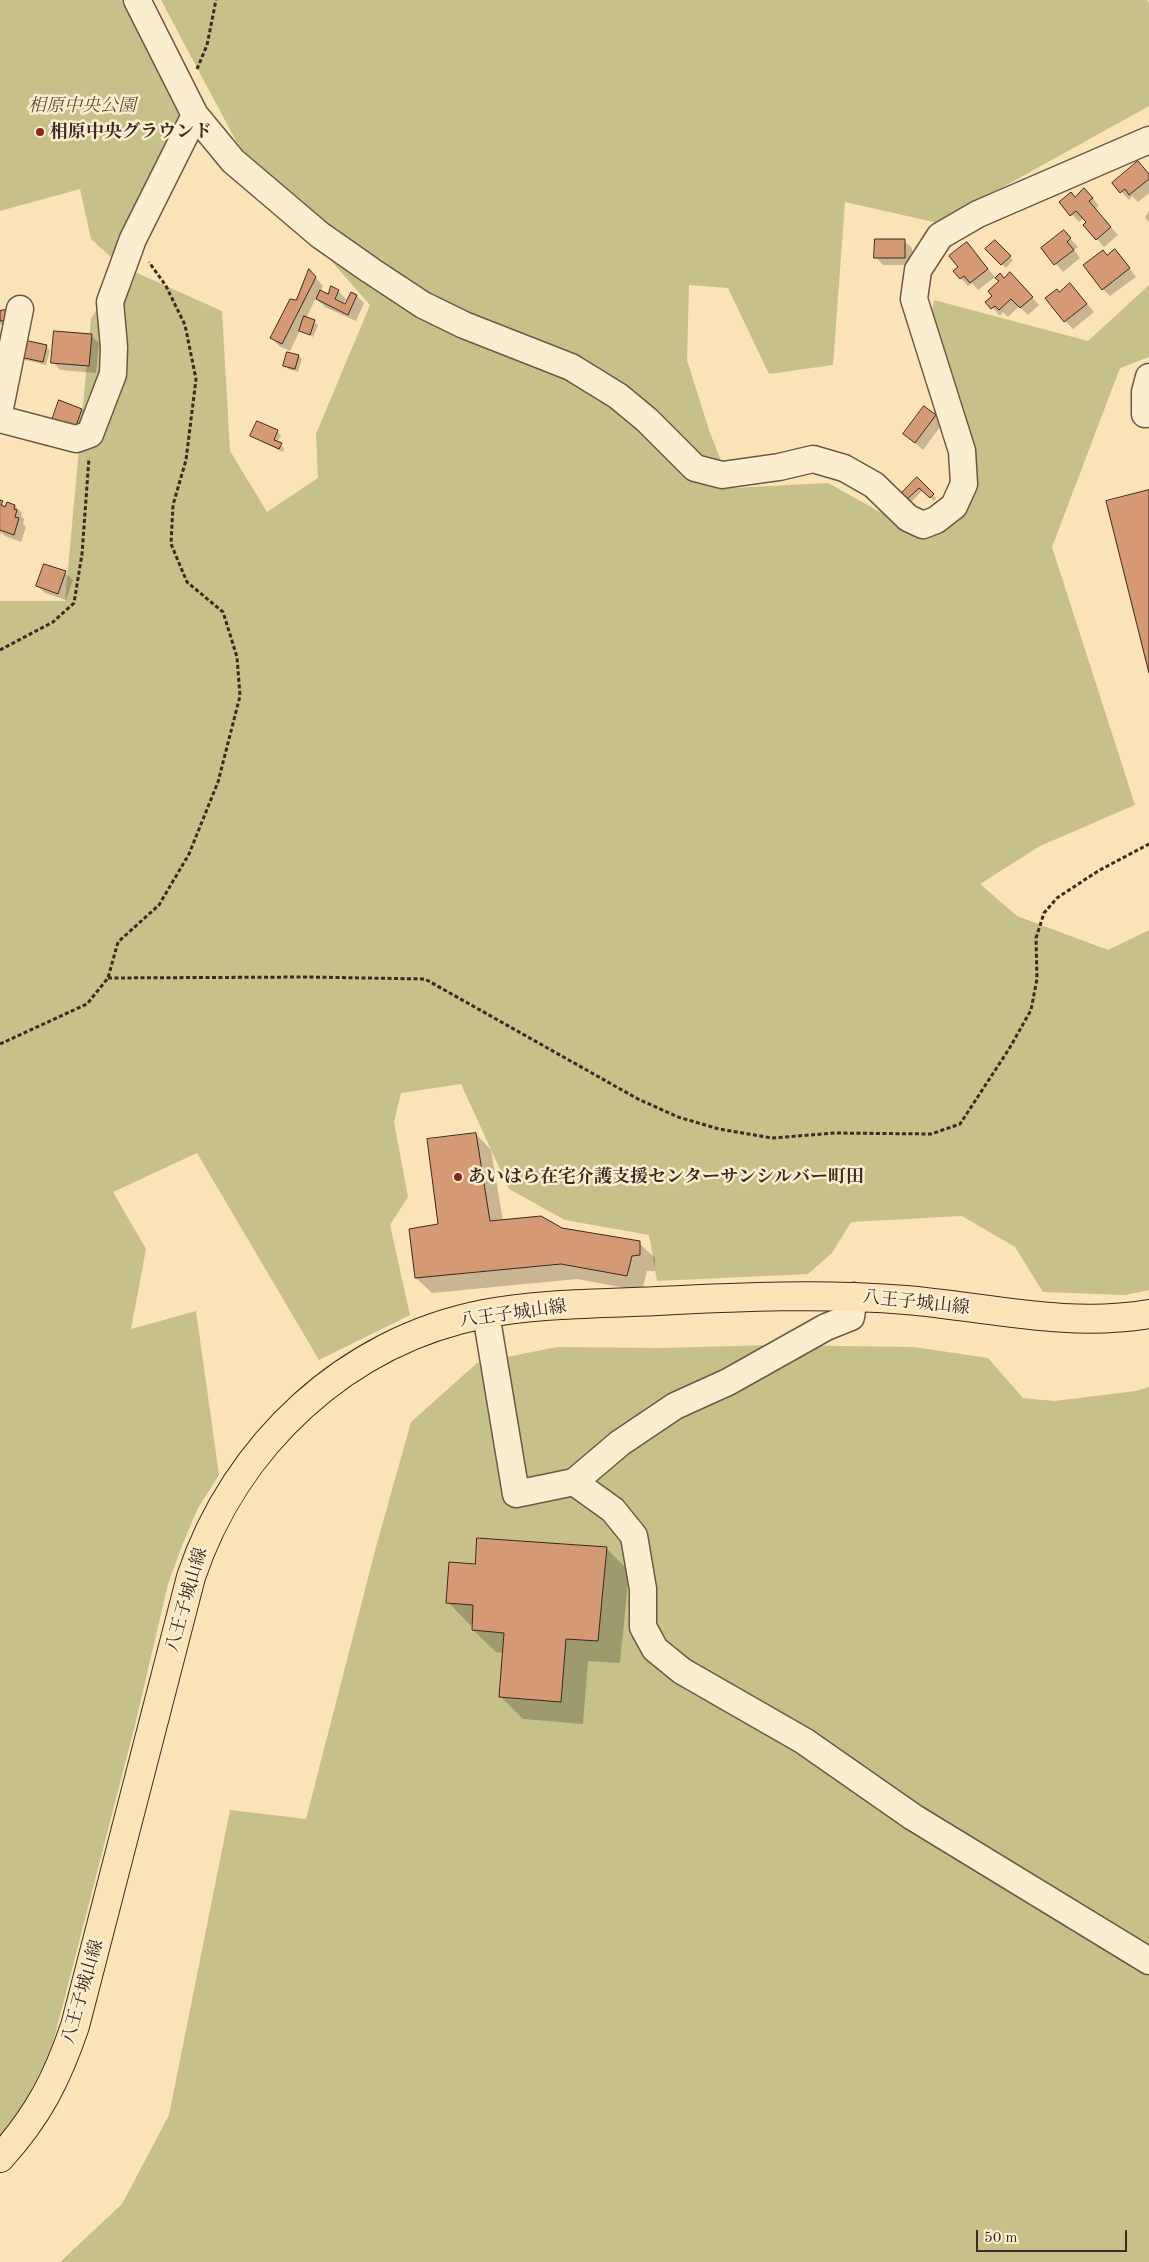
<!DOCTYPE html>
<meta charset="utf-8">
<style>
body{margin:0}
#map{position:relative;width:1149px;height:2262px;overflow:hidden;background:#fae3b7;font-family:"Old Standard TT",serif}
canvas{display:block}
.scale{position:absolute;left:976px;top:2230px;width:151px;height:22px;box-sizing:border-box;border:2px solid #3d2922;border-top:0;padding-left:6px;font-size:15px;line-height:18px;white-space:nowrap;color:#3d2922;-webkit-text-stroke:4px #fcedd0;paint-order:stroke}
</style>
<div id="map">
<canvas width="1149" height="2262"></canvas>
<div class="scale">50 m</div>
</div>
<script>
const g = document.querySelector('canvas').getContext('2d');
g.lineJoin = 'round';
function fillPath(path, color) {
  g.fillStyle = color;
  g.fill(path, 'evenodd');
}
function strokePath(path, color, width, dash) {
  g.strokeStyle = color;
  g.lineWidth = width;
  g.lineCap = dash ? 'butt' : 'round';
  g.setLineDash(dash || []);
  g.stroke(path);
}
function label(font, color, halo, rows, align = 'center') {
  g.font = font + ' "Old Standard TT","Noto Serif JP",serif';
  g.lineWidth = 5;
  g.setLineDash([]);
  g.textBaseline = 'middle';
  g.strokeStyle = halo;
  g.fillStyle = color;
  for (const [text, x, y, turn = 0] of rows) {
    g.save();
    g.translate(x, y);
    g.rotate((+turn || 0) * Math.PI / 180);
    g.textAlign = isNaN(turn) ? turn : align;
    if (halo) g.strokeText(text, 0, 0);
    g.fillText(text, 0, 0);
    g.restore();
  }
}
fillPath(new Path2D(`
 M0 0H122L180 115 111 257 91 239 80 189 0 211Z
 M161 0H1147L1149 3V106L938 223 845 202 833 365 769 374 728 288 689 285 687 360 710 433 732 488 828 483 918 533 971 467 929 325 934 300 1088 341 1149 285V357L1120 368 1052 547 1135 805 1040 846 980 884 1017 916 1108 950 1149 930V1290L1125 1295 1043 1292 1015 1247 962 1216 851 1222 832 1253 808 1274 657 1281 649 1235 565 1220 509 1189 461 1084 401 1093 394 1122 408 1197 390 1225 410 1315 319 1360 197 1153 113 1192 146 1249 131 1329 196 1311 219 1475 198 1508 183 1543 168 1584 135 1725 53 2043C38 2079 25 2105 0 2136V601H65L91 318 128 269 222 311 230 451 267 512 318 478 316 434 370 305 326 255 236 141Z
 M770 1345 914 1347 988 1358 1023 1398 1054 1401 1136 1391 1149 1387V2262H60L122 2204 169 2115 230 1810 306 1819 376 1547 411 1422 477 1363 557 1347 663 1348Z`), '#c5c189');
fillPath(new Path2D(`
 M1149 174V193L1138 202 1132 196 1129 200 1113 183Z
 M1092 197 1099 206 1095 209 1118 235 1104 247 1097 239 1084 218 1079 222 1061 203 1075 198Z
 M1149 210V222L1145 218Z
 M1064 232 1078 247 1074 250 1080 258 1063 272 1042 248Z
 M904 241 912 248V265H883L876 257Z
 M995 242 1013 260 1006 268 987 249Z
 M967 244 995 277 978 290 972 283 968 286 961 278Z
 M1108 257 1122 258 1136 277 1110 296 1103 289Z
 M310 271 323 286 320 292 328 296 338 291 346 299 343 304 346 306 357 296 364 303 356 321 325 307 316 298 306 318 318 325 313 337 300 330 290 351 279 346 272 338 297 301Z
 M1004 279 1017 281 1039 305 1028 315 1019 306 1008 317 1003 312 1000 316 987 302 994 296Z
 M1070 285 1094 312 1073 329 1065 321 1059 293Z
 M5 311 9 315 10 323 0 325V312Z
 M91 336 99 343 96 373 60 370 53 362Z
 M46 347 50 350 46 365 25 360 21 356Z
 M298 356 302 359 298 372 288 369 285 365Z
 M60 402 82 410 89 417 83 436Z
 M935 416 943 423 923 450 904 434Z
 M277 431 281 435 277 443 284 448 283 452 251 436Z
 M917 479 936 498 934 501 923 490 908 505 901 502Z
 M0 502 6 507 15 506 22 513 21 516 24 519 23 524 26 527 21 542 5 536 1 532 0 536Z
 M65 573 73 580 66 600 45 593 38 586Z
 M476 1134 491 1150 503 1221 639 1243 655 1258V1271H647L642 1291 577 1279 432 1293 416 1278Z
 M606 1548 629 1571 620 1663 588 1661 583 1724 523 1719 500 1696 504 1653 496 1652 473 1630V1625H470L448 1602 477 1565Z`), '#0003');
const building = new Path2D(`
 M1138 161 1149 174V179L1129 195 1125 189 1120 193 1112 183Z
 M1084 188 1093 198 1089 201 1111 227 1096 240 1083 225 1086 222 1076 211 1070 216 1059 202 1071 192 1075 197Z
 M1064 230 1071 238 1067 242 1074 250 1054 265 1041 248Z
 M875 239H905V258H874Z
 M995 240 1011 256 1001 265 985 249Z
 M967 242 988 269 970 283 964 276 960 279 953 271 958 267 949 256Z
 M1115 249 1130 268 1102 290 1083 265 1103 250 1107 255Z
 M309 269 316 277 282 344 270 338 290 299 296 300Z
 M1010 272 1033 297 1020 308 1011 299 999 310 995 306 991 309 985 302 992 296 988 291 999 281 995 278 1000 273 1004 278Z
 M1070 283 1087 304 1064 322 1045 298 1057 289 1059 292Z
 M331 286 339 290 335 299 345 304 351 292 357 295 348 315 316 299 320 290 328 294Z
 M5 310 8 320 0 321V311Z
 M304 316 315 320 310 335 299 331Z
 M54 331 92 334 89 366 51 363Z
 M24 340 47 345 43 362 20 357Z
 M287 352 299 355 295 369 283 366Z
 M59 400 82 409 75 429 52 420Z
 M924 406 936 415 915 443 903 434Z
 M257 421 278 430 274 440 282 443 279 449 250 436Z
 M917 477 934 494 930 498 919 488 904 502 896 499Z
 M1149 490V673L1106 501Z
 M0 500 3 501 1 505 5 507 7 502 15 505 14 509 17 510 15 517 19 518 14 535 0 530Z
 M44 564 66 571 58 594 36 586Z
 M476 1133 490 1221 541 1216 562 1228 640 1241V1255L632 1256 627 1276 561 1264 415 1278 409 1229 438 1224 427 1139Z
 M477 1538 607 1547 598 1641 566 1639 561 1702 499 1697 504 1633 472 1630 473 1605 446 1603 449 1562 475 1564Z`);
fillPath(building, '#d59973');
strokePath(building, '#3d2922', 1);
const minor = new Path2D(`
 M137 0 195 115 233 161 320 235 370 270 423 305 464 325 571 367 618 396 647 420 695 468 722 475 779 467 813 459 844 468 874 485 908 518 923 525 936 520 954 506 964 484 962 451 914 299 918 270 940 236 978 214 1149 140
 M0 408 20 309
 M1145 414V392L1149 377
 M0 419 76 439 90 434 113 374 114 347 110 302 133 239 195 115
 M486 1314 516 1494 574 1482 620 1443 675 1406 728 1382 826 1327 851 1317 854 1296
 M574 1482 613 1510 634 1536 643 1589V1627L655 1649 682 1671 804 1741 913 1817 1149 1961`);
const major = new Path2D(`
 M0 2158C38 2116 57 2079 75 2026L191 1577C235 1445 346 1341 484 1314 540 1303 599 1304 657 1301 740 1297 823 1293 906 1300 988 1307 1067 1328 1149 1314`);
strokePath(minor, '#6c5847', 29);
strokePath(major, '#3d2922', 30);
strokePath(new Path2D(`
 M197 69 207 45 216 0
 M0 650 53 622 74 603 82 554 89 458
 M108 978 307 977 425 979 638 1099 678 1117 719 1129 772 1138 835 1133 931 1134 960 1124 1009 1049 1031 1010 1037 979 1036 938 1044 913 1057 898 1098 871 1149 844
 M0 1044 87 1004 108 978 118 942 159 905 189 854 218 782 240 696 237 657 223 612 187 582 171 544 173 505 186 460 196 379 185 325 166 286 149 262`), '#3d2922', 3, [4, 2.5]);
strokePath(minor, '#fcedd0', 26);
strokePath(major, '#fae3b7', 28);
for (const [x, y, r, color] of [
 [40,132,5,"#8f2418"],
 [458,1177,5,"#8f2418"]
]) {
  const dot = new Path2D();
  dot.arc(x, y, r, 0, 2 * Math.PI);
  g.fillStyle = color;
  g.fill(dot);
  strokePath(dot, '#fcedd0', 2);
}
label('italic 18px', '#5f4f3c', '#fcedd0', [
 ["相原中央公園",82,106]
]);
label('bold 18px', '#3d2922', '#fcedd0', [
 ["相原中央グラウンド",50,132],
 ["あいはら在宅介護支援センターサンシルバー町田",468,1177]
], 'left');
label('18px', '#3d2922', '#fcedd0', [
 ["八王子城山線",916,1303,6],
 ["八王子城山線",513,1314,-8],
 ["八王子城山線",187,1600,-74],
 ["八王子城山線",83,1992,-74]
]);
</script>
